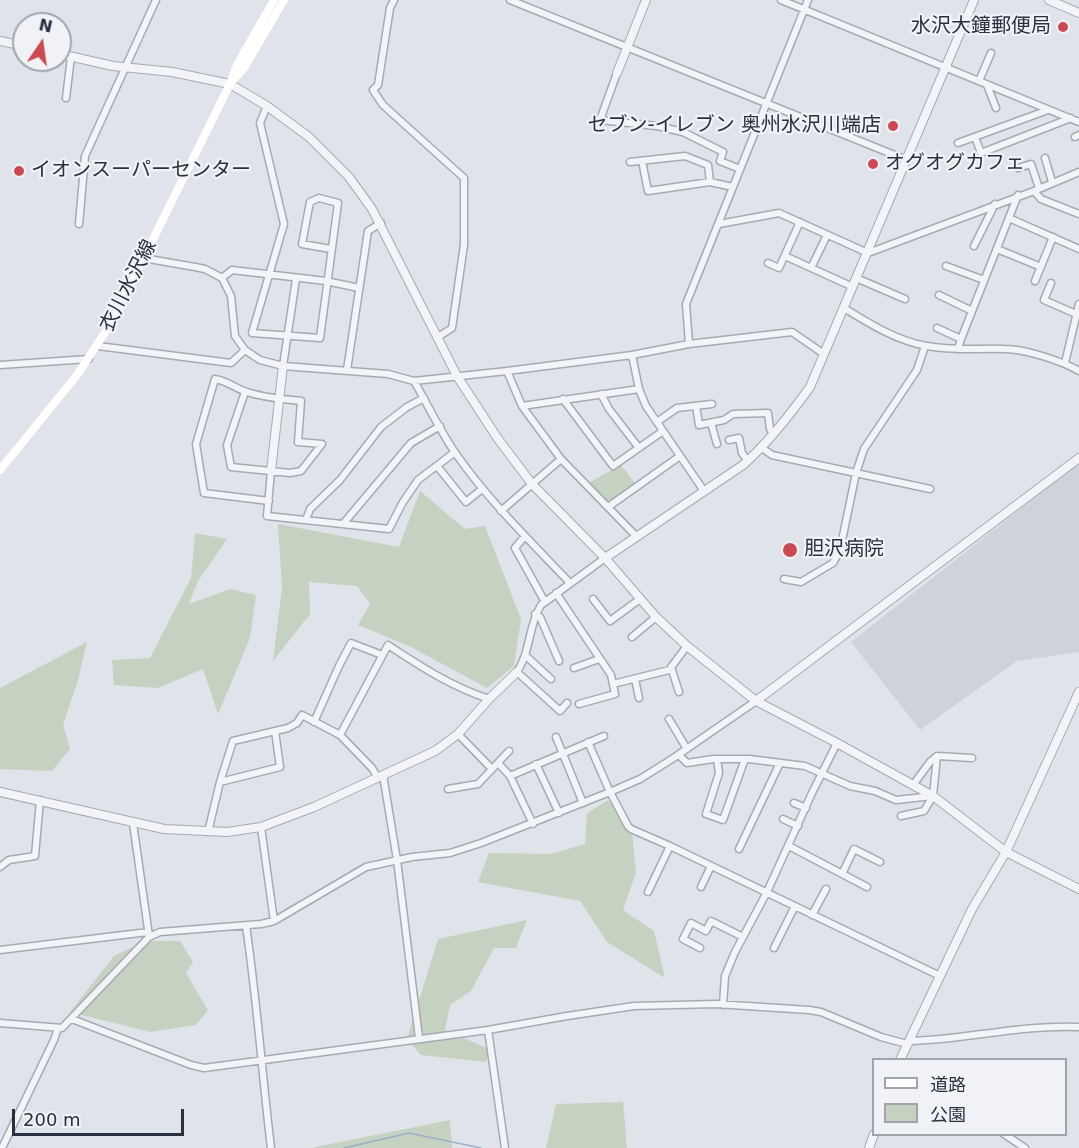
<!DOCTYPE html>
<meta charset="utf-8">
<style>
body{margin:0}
#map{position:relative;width:1079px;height:1148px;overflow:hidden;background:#e0e3e9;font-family:"DejaVu Sans","Noto Sans JP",sans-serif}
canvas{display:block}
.legend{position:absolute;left:872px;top:1058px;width:195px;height:78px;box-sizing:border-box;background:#f0f2f6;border:2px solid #a0a4ad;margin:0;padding:8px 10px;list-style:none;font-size:18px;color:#293040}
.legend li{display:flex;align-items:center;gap:12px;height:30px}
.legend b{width:30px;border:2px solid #a0a4ad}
.north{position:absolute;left:12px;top:12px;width:60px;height:60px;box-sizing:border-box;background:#f0f2f6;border:2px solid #a0a4ad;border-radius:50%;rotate:13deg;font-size:16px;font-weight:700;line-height:24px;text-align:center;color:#293040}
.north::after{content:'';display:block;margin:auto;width:21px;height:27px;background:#ca4953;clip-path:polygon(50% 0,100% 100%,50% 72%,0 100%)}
.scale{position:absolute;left:12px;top:1109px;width:172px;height:27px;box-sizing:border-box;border:3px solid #293040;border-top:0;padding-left:8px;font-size:18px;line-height:21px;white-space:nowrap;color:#293040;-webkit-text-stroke:4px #f0f2f6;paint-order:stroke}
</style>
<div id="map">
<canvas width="1079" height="1148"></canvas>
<ul class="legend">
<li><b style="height:8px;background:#fff"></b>道路</li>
<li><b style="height:16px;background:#c5d2c2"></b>公園</li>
</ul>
<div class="north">N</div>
<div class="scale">200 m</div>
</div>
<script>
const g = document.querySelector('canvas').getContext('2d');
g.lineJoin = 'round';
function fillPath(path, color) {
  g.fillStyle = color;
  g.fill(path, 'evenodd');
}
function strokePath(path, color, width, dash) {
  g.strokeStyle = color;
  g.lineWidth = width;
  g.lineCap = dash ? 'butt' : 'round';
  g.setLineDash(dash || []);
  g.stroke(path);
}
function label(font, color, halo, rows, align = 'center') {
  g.font = font + ' "DejaVu Sans","Noto Sans JP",sans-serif';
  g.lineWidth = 4.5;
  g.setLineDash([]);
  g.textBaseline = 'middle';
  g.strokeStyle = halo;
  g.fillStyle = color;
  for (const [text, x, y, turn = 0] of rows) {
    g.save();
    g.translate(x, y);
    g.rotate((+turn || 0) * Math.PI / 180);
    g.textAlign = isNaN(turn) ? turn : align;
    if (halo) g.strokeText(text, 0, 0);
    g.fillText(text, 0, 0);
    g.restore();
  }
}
fillPath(new Path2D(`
 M1079 463V652L1017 661 920 730 851 642Z`), '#cfd2db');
fillPath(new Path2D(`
 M621 465 635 483 610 501H607L590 482Z
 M420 491 465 529 485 526 521 619 514 666 487 688 411 647 358 625 370 604 357 586 309 582 310 614 273 661 282 587 278 524 399 547Z
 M195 533 227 539 198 581 189 604 230 589 256 595 250 638 218 714 203 669 158 688 114 685 112 660 150 658 191 578Z
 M87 642 78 680 63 725 70 749 52 771 0 769V688Z
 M608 800 632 832 636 873 623 910 654 931 665 978 607 942 580 901 478 882 489 853 551 854 585 844 587 813Z
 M527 920 516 948H494L471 991 450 1005 445 1030 489 1049 486 1062 421 1055 407 1039 438 939Z
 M145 941H180L193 962 186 973 208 1010 196 1025 150 1032 70 1012 114 956Z
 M623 1102 627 1148H546L556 1104Z
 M450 1120 452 1148H315V1147Z`), '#c5d2c2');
strokePath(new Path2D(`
 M344 1148 409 1133 481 1148`), '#9daec8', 1.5);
const minor = new Path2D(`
 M394 0 390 8 378 85 373 90 383 105 464 178V245L452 328 438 337
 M510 0 907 160
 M781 0 1079 122
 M617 73 600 120 657 126 683 132 723 152 720 161 740 169
 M979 81 991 53
 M987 85 996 108
 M66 98 71 57
 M267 106 260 123 284 224 252 333 320 338 338 203 319 198 310 202 302 244 331 249
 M975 137 981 153 1071 118
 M1075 137 1079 135
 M958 143 1048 110
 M1045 158 1052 182
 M642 161 648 191 710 182 733 187
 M630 162 685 156 708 165 710 182
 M1018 168 1031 164 1039 188
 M1034 191 1041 199 1079 214
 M1009 218 1079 249
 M79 224 85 156 156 0
 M719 224 779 213 868 253 1034 191 1079 172
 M974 246 995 204
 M997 249 1041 267
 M785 256 853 287
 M143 258 195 267 205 269 222 278 231 296 235 336 245 350 260 360 283 366 388 374 414 381 507 371 632 355 689 344 792 332 824 354
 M768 263 779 268 800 222
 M946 266 984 280
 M811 268 827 235
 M222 278 232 270 326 281 359 288
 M856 278 905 299
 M1035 281 1053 237
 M1051 283 1044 300 1076 314
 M939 295 972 311
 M844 308C870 324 897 341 927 346 953 351 979 348 1005 349 1025 349 1062 361 1079 371
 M937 328 961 339
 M689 344 686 304 808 0
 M98 346 231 363 245 350
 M958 349 961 339 1018 195
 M632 355 639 389 646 406 704 491
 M1065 363 1079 304
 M0 365 89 359
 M283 366 296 279
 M347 370 368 231 381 223
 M507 371 522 406 561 459 636 536
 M414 381C428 405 440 431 456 454 489 501 530 541 570 583
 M245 392 227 445 231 467 290 473 301 471 322 444 298 442 301 401C283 399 265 398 247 392 236 389 228 381 215 379L196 444 204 493 269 501
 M601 394 609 409 639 448
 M563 399 613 466 663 431
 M522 406 639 389
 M696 406 699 425 724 420 733 414 768 413 770 429 773 435
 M657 422 677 408 712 404
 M711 423 717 444
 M729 440 739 438 742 453 748 461
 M762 448 772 455 930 489
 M437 466 466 502 482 489
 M271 471 267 516 389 529 403 502 418 480 455 452
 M608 507 680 456
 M501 511 561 459
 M306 520 310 509 340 480 381 427 407 407 424 398
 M343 524 411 443 440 426
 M525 536 515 548 545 602
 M784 579 801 582 833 563 840 550 856 473 864 449 917 370 925 346
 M556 593 611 675 615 694 579 704
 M593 599 610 621 640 599
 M535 614 540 617 559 661
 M632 637 656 617
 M526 656 551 679
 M671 667 679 692
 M574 668 599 659
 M635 679 639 698
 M613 684 669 670 687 646
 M567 703 560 711 517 672C531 651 528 626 541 605L605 558
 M669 719 687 749
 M314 722 339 666 351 643 382 655
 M458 734 492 769
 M340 735 388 645C422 667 450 686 489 699
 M556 737 583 803
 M588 742 610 792 628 826 631 829 670 846 940 976
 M679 755 687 763 713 759H749L805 766 850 786 875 791 896 800 933 796
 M717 759 719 773 706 814 723 820 745 759
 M498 763 510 776 604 736
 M536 764 559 813
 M383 775 397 860 419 1038
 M510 776 533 824
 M220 782 280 767 275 731
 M913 785 930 762 937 756 972 758
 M448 789 478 784 509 751
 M794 803 806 808
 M901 816 924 811 933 796 937 756
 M783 819 798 826
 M133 823 149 936
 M261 827 274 921
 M208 832 220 782 233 741 288 728 297 723 302 715 340 735 372 768 378 778
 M789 846 867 887
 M739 849 780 763
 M0 867 9 860 35 856 40 800
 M842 874 854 849 880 862
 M701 887 711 866
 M648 892 670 846
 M812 915 826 889
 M246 926C257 1000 262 1074 271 1148
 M700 948 683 939 691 923 706 931 711 921 743 937
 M774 948 795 906
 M0 950 148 932
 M723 1005 725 976 735 952 767 892 812 793 837 743
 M72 1019 191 1065 204 1068 488 1030 567 1016 634 1006 716 1004 809 1010 821 1012 881 1037 907 1044
 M0 1023 62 1028 149 937 160 932 261 924 274 921 366 867 412 857 450 853 481 843 610 792 640 779 672 759 756 701
 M488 1030 505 1148
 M909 1041C966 1040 1022 1024 1079 1027
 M1004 1134 1025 1148
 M2 1148 54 1040 58 1028`);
const tertiary = new Path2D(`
 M1049 0 1079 13
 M0 41 24 46
 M60 54 113 66 172 72 230 84 267 106 309 137 349 177 372 209 457 376 498 439 532 484 605 558 656 617 687 646 756 701 837 743 933 796 1006 852 1079 889
 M617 73 646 0
 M271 471 283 366
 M605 558 743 465C769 442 790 415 810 387L974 0
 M756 701 1079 458
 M0 792 164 829 227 832 261 827 314 807 435 751 458 734 489 699 517 672
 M900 1060 972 909 1006 852 1079 692
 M869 1148 874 1134`);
strokePath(minor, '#a5aab3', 9);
strokePath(tertiary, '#a5aab3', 10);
strokePath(minor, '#f3f4f7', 6);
strokePath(tertiary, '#f3f4f7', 8);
strokePath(new Path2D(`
 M234 79 244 68 284 0
 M0 470 77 375 112 322 230 84 237 65 274 0`), '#fff', 8);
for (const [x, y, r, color] of [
 [1063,27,6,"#ca4953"],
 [893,126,6,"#ca4953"],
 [873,164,6,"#ca4953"],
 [19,171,6,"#ca4953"],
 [790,550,8,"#ca4953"]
]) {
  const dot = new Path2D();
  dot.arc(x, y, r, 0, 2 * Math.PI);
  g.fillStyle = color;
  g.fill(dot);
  strokePath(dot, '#f0f2f6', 2);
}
label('20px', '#293040', '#f0f2f6', [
 ["水沢大鐘郵便局",1051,27,"right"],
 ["セブン-イレブン 奥州水沢川端店",881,126,"right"],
 ["オグオグカフェ",885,164],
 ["イオンスーパーセンター",31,171],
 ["胆沢病院",804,550]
], 'left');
label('20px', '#293040', '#f0f2f6', [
 ["衣川水沢線",129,286,-63]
]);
</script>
